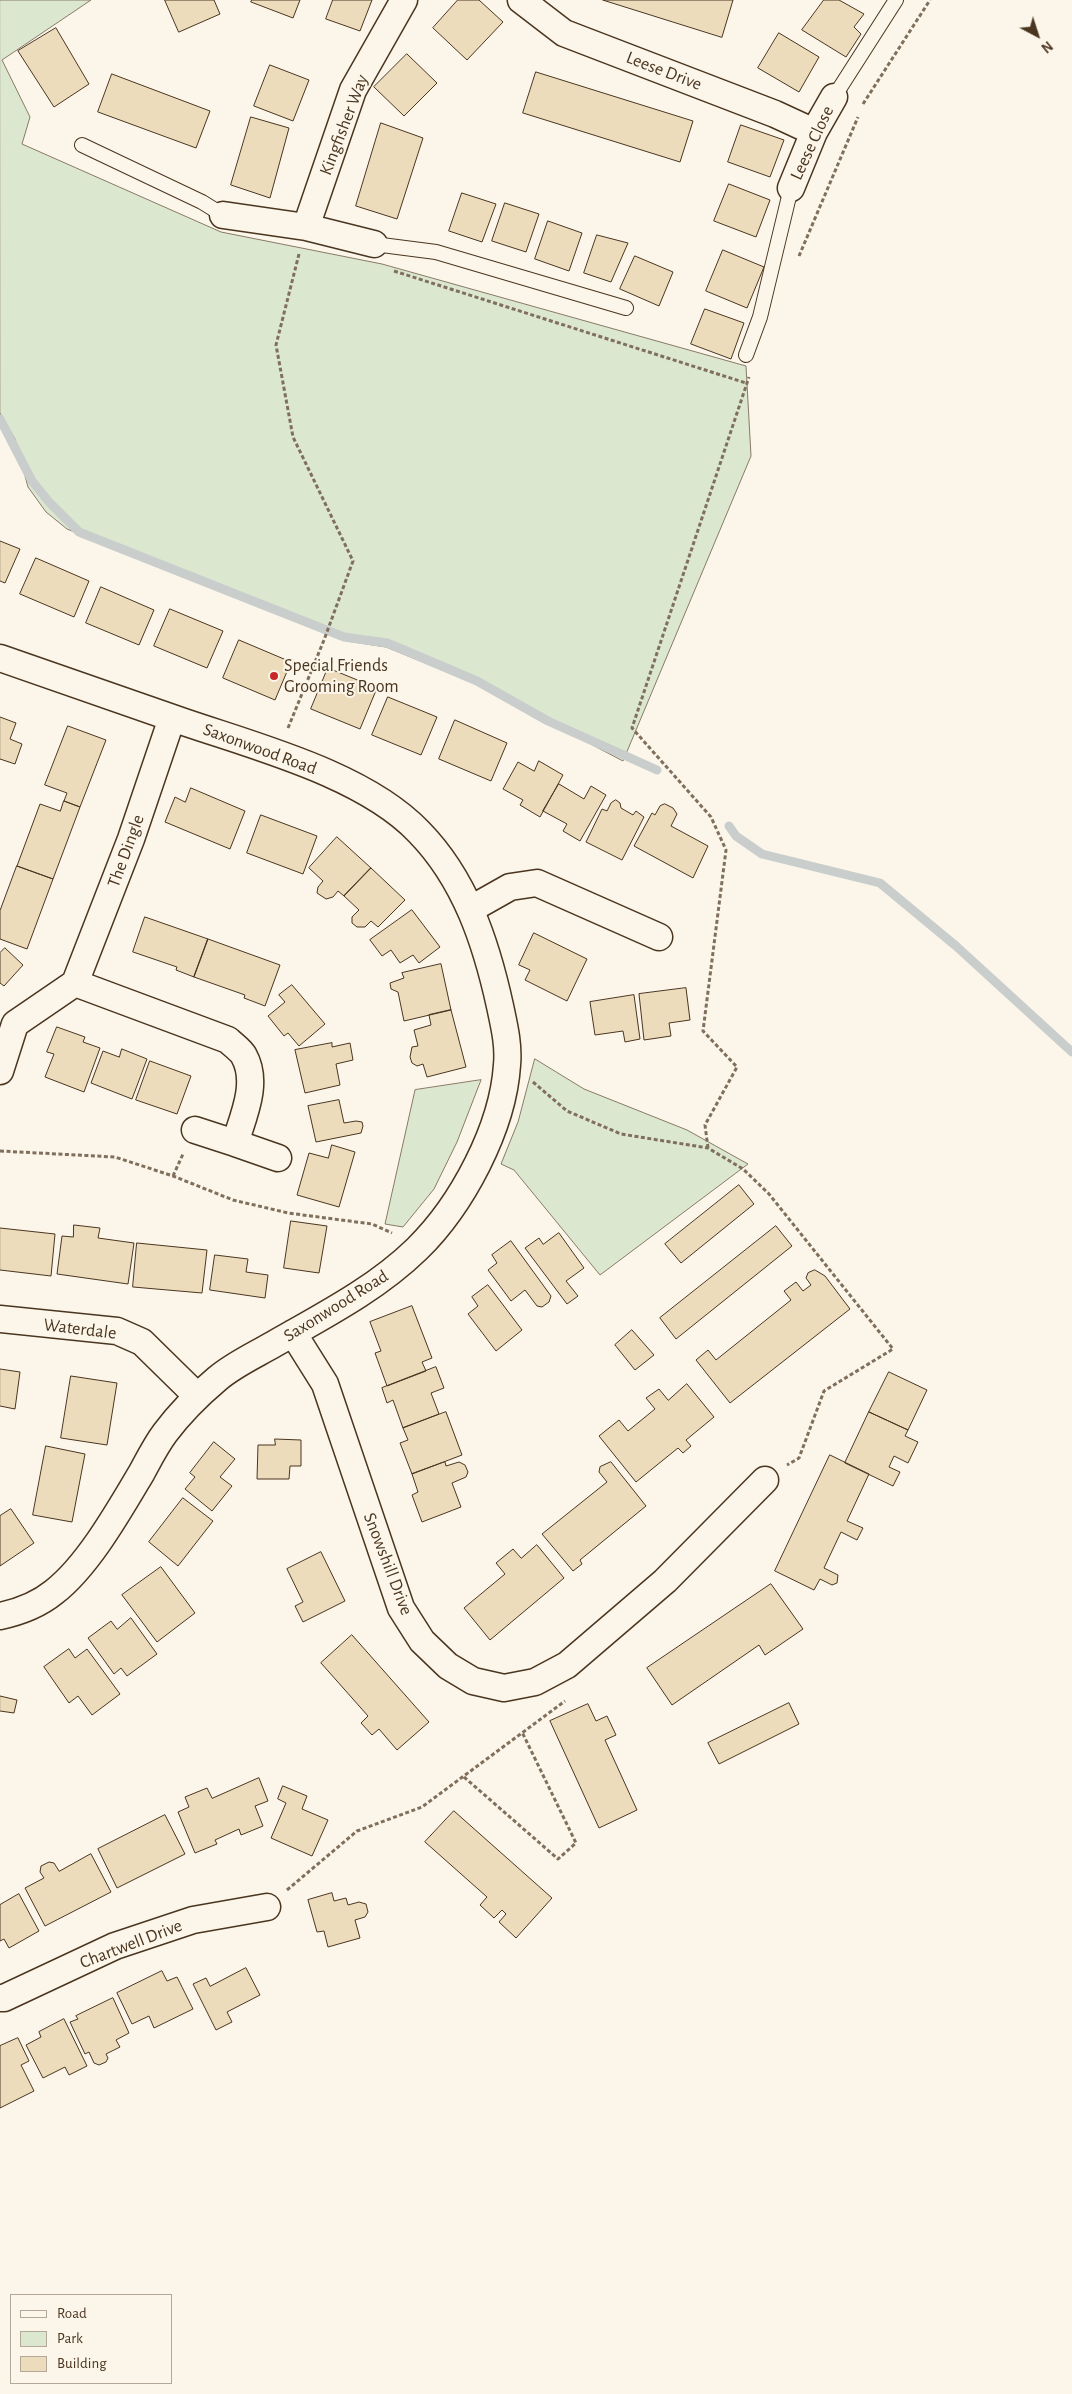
<!DOCTYPE html>
<style>
body{margin:0}
#map{position:relative;width:1072px;height:2394px;overflow:hidden;background:#fbf6e9;font-family:"Alegreya Sans",sans-serif}
canvas{display:block}
.legend{position:absolute;left:10px;top:2294px;width:162px;height:90px;box-sizing:border-box;background:#fbf6e9;border:1px solid #b4a999;margin:0;padding:6px 9px;list-style:none;font-size:15px;color:#4a3520}
.legend li{display:flex;align-items:center;gap:10px;height:25px}
.legend b{width:25px;border:1px solid #b4a999}
.north{position:absolute;left:1012px;top:10px;width:50px;height:50px;-webkit-text-stroke:4px #fbf6e9;paint-order:stroke;rotate:140deg;font-size:14px;font-weight:700;line-height:20px;text-align:center;color:#4a3520}
.north::after{content:'';display:block;margin:auto;width:18px;height:22px;background:#4a3520;clip-path:polygon(50% 0,100% 100%,50% 72%,0 100%)}
</style>
<div id="map">
<canvas width="1072" height="2394"></canvas>
<ul class="legend">
<li><b style="height:6px;background:#fbf6e9"></b>Road</li>
<li><b style="height:14px;background:#dce7d0"></b>Park</li>
<li><b style="height:14px;background:#ecdcbc"></b>Building</li>
</ul>
<div class="north">N</div>
</div>
<script>
const g = document.querySelector('canvas').getContext('2d');
g.lineJoin = 'round';
function fillPath(path, color) {
  g.fillStyle = color;
  g.fill(path, 'evenodd');
}
function strokePath(path, color, width, dash) {
  g.strokeStyle = color;
  g.lineWidth = width;
  g.lineCap = dash ? 'butt' : 'round';
  g.setLineDash(dash || []);
  g.stroke(path);
}
function label(font, color, halo, rows, align = 'center') {
  g.font = font + ' "Alegreya Sans",sans-serif';
  g.lineWidth = 4;
  g.setLineDash([]);
  g.textBaseline = 'middle';
  g.strokeStyle = halo;
  g.fillStyle = color;
  for (const [text, x, y, turn = 0] of rows) {
    g.save();
    g.translate(x, y);
    g.rotate((+turn || 0) * Math.PI / 180);
    g.textAlign = isNaN(turn) ? turn : align;
    if (halo) g.strokeText(text, 0, 0);
    g.fillText(text, 0, 0);
    g.restore();
  }
}
const green = new Path2D(`
 M0 0H91L2 60 30 117 22 144 221 232 382 264 746 366 751 456 623 761 474 683 386 647 347 641 67 529 46 512 28 487 15 439 0 413Z
 M535 1059 584 1089 687 1130 748 1164 600 1275 514 1170 501 1164 518 1122Z
 M481 1080 457 1142 434 1189 403 1227 385 1224 415 1090Z`);
fillPath(green, '#dce7d0');
strokePath(green, '#887966', 1);
strokePath(new Path2D(`
 M0 419 32 481 49 502 79 532 344 637 387 643 411 653 477 681 548 721 657 770
 M729 826 736 836 762 854 880 883 956 946 1072 1052`), '#c9cecd', 9);
const building = new Path2D(`
 M165 0H214L220 14 179 32Z
 M252 0H300L293 18 251 2Z
 M333 0H372L360 31 326 19Z
 M458 0H479L503 22 467 60 433 28Z
 M603 0H733L722 37Z
 M824 0H839L864 14 854 27 861 34 846 57 802 30Z
 M56 28 89 84 54 107 18 51Z
 M779 33 819 57 799 92 758 68Z
 M407 54 437 83 404 116 374 87Z
 M270 65 309 80 293 121 254 106Z
 M536 72 693 121 680 162 523 113Z
 M112 74 210 111 196 148 98 112Z
 M251 117 289 128 270 198 231 185Z
 M381 123 423 138 397 219 356 206Z
 M741 125 784 140 770 177 728 162Z
 M729 184 770 200 756 237 714 221Z
 M462 193 496 204 482 242 449 231Z
 M505 203 539 214 526 252 492 241Z
 M548 221 582 233 569 271 535 259Z
 M597 235 628 243 611 282 584 273Z
 M723 250 764 267 747 308 706 291Z
 M635 256 673 272 659 306 620 289Z
 M705 309 744 323 731 359 691 344Z
 M0 541 20 549 5 583 0 581Z
 M36 558 89 581 74 617 20 594Z
 M101 587 154 610 139 645 86 623Z
 M170 609 223 631 207 668 154 646Z
 M239 640 291 662 275 700 223 678Z
 M328 668 377 688 360 729 311 709Z
 M388 697 437 717 421 755 372 735Z
 M0 717 16 723 10 739 22 744 15 764 0 759Z
 M455 720 507 743 491 781 439 759Z
 M68 726 106 740 80 807 64 801 67 793 45 785Z
 M539 761 563 775 540 817 520 805 523 800 503 789 518 762 534 771Z
 M559 784 584 799 591 786 606 795 580 841 563 831 567 824 543 811Z
 M191 788 245 811 230 849 165 822 175 797 185 802Z
 M616 800 620 803 621 808 633 815 636 811 644 817 622 860 586 842 602 809 607 811 611 803Z
 M64 801 80 807 53 879 17 866 40 804 60 811Z
 M665 804 673 808 677 814 671 826 708 846 693 878 634 846 652 813 655 815 660 806Z
 M261 815 317 836 303 874 247 853Z
 M337 837 371 868 344 896 338 891 333 897 326 899 317 893 318 887 323 881 309 868Z
 M17 866 53 879 27 949 0 939V911Z
 M371 868 405 900 378 927 371 921 365 927H357L352 923V917L359 910 344 896Z
 M412 910 440 947 419 963 413 955 400 963 391 950 382 956 370 940Z
 M145 917 208 939 194 977 176 970 177 967 133 952Z
 M534 933 587 959 567 1001 525 980 530 970 519 965Z
 M208 939 280 965 265 1006 244 998 245 995 194 977Z
 M5 948 23 965 4 986 0 983V953Z
 M441 964 451 1010 404 1021 398 992 391 989 390 983 404 978 402 973Z
 M292 985 325 1024 299 1046 288 1033 284 1036 268 1016 285 1002 279 995Z
 M686 988 690 1020 669 1023 671 1036 644 1040 639 994Z
 M634 995 640 1039 625 1042 623 1031 595 1035 590 1002Z
 M451 1010 466 1067 427 1077 423 1064 417 1066 412 1063 410 1057 412 1047 418 1046 414 1030 431 1025 429 1015Z
 M57 1027 85 1037 83 1042 100 1048 84 1092 45 1077 54 1054 47 1052Z
 M332 1043V1047L350 1043 353 1060 336 1064 340 1085 305 1093 295 1050Z
 M122 1049 147 1059 132 1099 91 1083 103 1051 119 1057Z
 M150 1061 191 1076 177 1114 136 1100Z
 M339 1100 344 1123 356 1121 362 1122 363 1126 361 1133 316 1142 308 1106Z
 M332 1145 355 1152 339 1207 297 1195 309 1153 328 1158Z
 M739 1185 754 1204 681 1263 665 1244Z
 M291 1221 327 1226 319 1273 284 1268Z
 M74 1225 100 1228 98 1238 134 1243 128 1284 57 1274 62 1236 73 1237Z
 M776 1226 792 1246 676 1339 660 1318Z
 M0 1228 55 1234 51 1276 0 1270Z
 M559 1233 584 1268 566 1281 578 1296 567 1304 525 1248 539 1238 543 1244Z
 M511 1241 551 1296 549 1302 542 1307 537 1306 525 1290 511 1301 488 1270 497 1263 492 1255Z
 M137 1243 207 1250 202 1293 133 1287Z
 M215 1255 248 1259 246 1272 268 1275 265 1298 210 1290Z
 M815 1270 825 1276 850 1309 730 1403 696 1360 708 1350 716 1360 791 1300 784 1291 796 1282 803 1291 811 1285 806 1278 808 1273Z
 M488 1285 522 1330 496 1351 468 1314 478 1306 472 1297Z
 M412 1306 432 1358 422 1362 426 1371 387 1386 375 1353 381 1351 370 1322Z
 M632 1330 654 1355 635 1370 615 1345Z
 M436 1367 444 1388 431 1393 439 1414 403 1428 393 1400 387 1403 382 1388Z
 M0 1369 20 1372 15 1409 0 1406Z
 M889 1372 927 1390 908 1430 869 1412Z
 M71 1376 117 1383 107 1445 61 1438Z
 M687 1384 714 1417 686 1440 691 1446 683 1453 678 1448 636 1482 599 1436 619 1420 628 1431 655 1409 646 1398 659 1389 668 1400Z
 M446 1412 462 1455 412 1474 400 1443 408 1440 403 1428Z
 M869 1412 908 1430 905 1436 918 1442 908 1463 894 1456 889 1467 900 1472 893 1486 845 1463Z
 M275 1439 301 1440V1466H290L289 1479H257L258 1445H275Z
 M214 1442 235 1459 220 1477 232 1486 212 1511 185 1489 195 1477 190 1473Z
 M46 1446 85 1454 72 1522 33 1515Z
 M830 1455 869 1474 847 1521 863 1528 857 1540 841 1532 824 1568 838 1575 837 1583 832 1585 820 1579 814 1590 775 1571Z
 M445 1462 446 1466 459 1462 465 1465 468 1472 466 1477 452 1483 461 1507 422 1522 412 1495 418 1492 412 1474Z
 M611 1462 646 1506 580 1560 582 1564 573 1571 542 1534 607 1482 599 1472 600 1467Z
 M183 1498 213 1521 178 1566 149 1542Z
 M11 1509 34 1543 0 1566V1516Z
 M537 1545 564 1578 490 1640 464 1608 505 1574 496 1563 513 1549 521 1558Z
 M321 1552 345 1601 303 1622 295 1606 303 1602 287 1569Z
 M161 1567 195 1613 157 1642 122 1595Z
 M771 1584 803 1629 765 1655 759 1645 672 1705 647 1668Z
 M131 1618 157 1654 127 1676 121 1668 114 1674 88 1638 111 1621 117 1629Z
 M352 1635 429 1722 397 1750 379 1729 372 1735 361 1723 368 1716 321 1663Z
 M69 1649 75 1658 87 1649 120 1694 92 1715 78 1696 69 1703 44 1667Z
 M0 1696 17 1700 14 1713 0 1711Z
 M789 1703 799 1724 719 1764 708 1743Z
 M588 1704 596 1721 607 1716 616 1735 605 1740 637 1810 599 1828 550 1721Z
 M259 1778 268 1801 255 1806 263 1826 241 1835 239 1829 215 1840 217 1844 195 1853 178 1812 189 1807 185 1797 207 1788 212 1798Z
 M283 1786 307 1796 302 1809 328 1820 312 1856 271 1838 286 1803 278 1799Z
 M454 1811 552 1898 516 1938 499 1922 506 1914 502 1910 494 1918 480 1905 487 1897 425 1842Z
 M165 1815 185 1854 117 1888 98 1849Z
 M91 1854 111 1892 45 1926 25 1888 44 1878 40 1872 41 1866 49 1862 54 1863 59 1871Z
 M332 1893 334 1901 346 1898 348 1905 359 1902 366 1904 368 1912 365 1917 355 1920 360 1938 328 1947 324 1931 317 1932 308 1900Z
 M19 1894 39 1931 9 1948 4 1939 0 1941V1905Z
 M246 1968 260 1995 227 2012 232 2022 216 2030 193 1984 206 1978 210 1986Z
 M162 1971 167 1981 177 1977 193 2009 154 2028 149 2016 132 2024 117 1993Z
 M113 1998 129 2033 116 2040 120 2047 106 2054 108 2058 106 2062 99 2065 94 2063 89 2052 85 2054 70 2022 78 2019 76 2016Z
 M64 2019 87 2066 69 2075 65 2067 43 2078 26 2045 41 2037 39 2032Z
 M18 2038 29 2061 21 2065 34 2091 0 2108V2046Z`);
fillPath(building, '#ecdcbc');
strokePath(building, '#4a3520', 1);
const lane = new Path2D(`
 M834 97 896 0
 M82 145 202 202 223 215
 M374 244 436 252 626 308
 M746 355 760 317 791 188`);
const street = new Path2D(`
 M521 0 564 33 775 114 814 132
 M791 188 814 132 834 97
 M223 215 306 227 374 244
 M306 227 353 90 404 0
 M0 658C61 679 122 701 184 722 257 747 365 775 419 832 465 879 486 942 500 1006 504 1025 509 1045 507 1065 503 1128 462 1205 417 1249 376 1289 323 1316 274 1344 255 1355 233 1365 217 1379 198 1395 180 1413 165 1433 156 1445 149 1459 142 1472 120 1509 88 1566 54 1592 38 1605 19 1612 0 1616
 M172 718 131 839 75 983 228 1040C233 1045 241 1050 244 1056 259 1083 243 1117 235 1143L195 1130
 M471 909 510 887 537 883 659 937
 M0 1071 15 1024 75 983
 M235 1143 278 1158
 M0 1319 117 1331 142 1342 197 1396
 M293 1333 325 1384 401 1608 422 1641 448 1666 473 1681 504 1688 535 1682 567 1665 665 1581 765 1480
 M0 1998H4L115 1946 193 1920 267 1907`);
strokePath(lane, '#4a3520', 16);
strokePath(street, '#4a3520', 29);
strokePath(new Path2D(`
 M863 104 930 0
 M799 256 858 117
 M394 271 746 383
 M288 728 324 640 353 561 293 437 276 345 299 254
 M533 1082 567 1111 621 1134 708 1148 743 1169 769 1194 893 1349 824 1391 799 1458 787 1465
 M708 1148 705 1125 737 1067 703 1031 726 850 711 817 632 728 749 377
 M0 1151 115 1157 173 1176 233 1200 288 1213 372 1224 392 1233
 M173 1176 183 1154
 M464 1777 558 1859 576 1843 522 1732
 M287 1890 357 1831 422 1807 565 1701`), '#7f6f5c', 3, [4, 2.5]);
strokePath(lane, '#fbf6e9', 14);
strokePath(street, '#fbf6e9', 26);
for (const [x, y, r, color] of [
 [274,676,5,"#c62828"]
]) {
  const dot = new Path2D();
  dot.arc(x, y, r, 0, 2 * Math.PI);
  g.fillStyle = color;
  g.fill(dot);
  strokePath(dot, '#fbf6e9', 2);
}
label('18px', '#4a3520', '#fbf6e9', [
 ["Leese Drive",664,71,21],
 ["Kingfisher Way",344,125,-69],
 ["Leese Close",812,143,-65],
 ["Saxonwood Road",260,749,20],
 ["The Dingle",126,851,-70],
 ["Saxonwood Road",336,1306,-32],
 ["Waterdale",80,1329,7],
 ["Snowshill Drive",388,1564,69],
 ["Chartwell Drive",131,1944,-21]
]);
label('18px', '#4a3520', '#fbf6e9', [
 ["Special Friends",284,666],
 ["Grooming Room",284,687]
], 'left');
</script>
